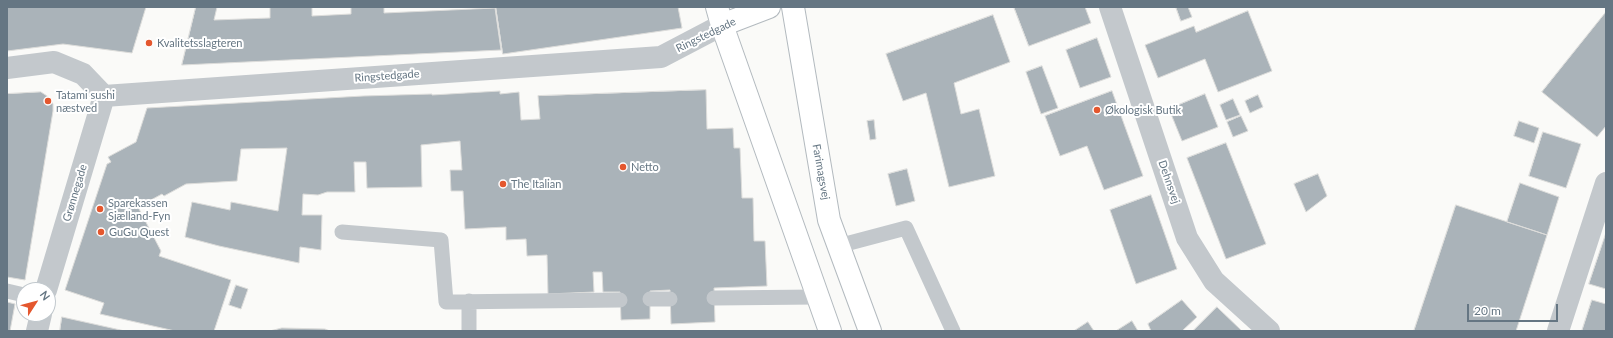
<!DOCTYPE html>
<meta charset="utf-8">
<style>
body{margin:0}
#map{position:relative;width:1613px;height:338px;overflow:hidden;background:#fafaf8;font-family:Lato,sans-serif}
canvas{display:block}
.frame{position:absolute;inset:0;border:8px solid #657683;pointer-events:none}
.north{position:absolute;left:16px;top:282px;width:40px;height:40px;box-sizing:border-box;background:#fff;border:1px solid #c1c8cd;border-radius:50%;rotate:54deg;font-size:11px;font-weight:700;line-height:16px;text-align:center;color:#657683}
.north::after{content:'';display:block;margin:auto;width:14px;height:18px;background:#e4572e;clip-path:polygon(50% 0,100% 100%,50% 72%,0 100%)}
.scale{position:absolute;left:1467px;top:304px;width:91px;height:18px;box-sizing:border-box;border:2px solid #657683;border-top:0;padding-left:5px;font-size:12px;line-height:14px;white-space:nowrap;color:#657683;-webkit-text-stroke:3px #fff;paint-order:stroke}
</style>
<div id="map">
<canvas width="1613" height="338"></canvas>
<div class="frame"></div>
<div class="north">N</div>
<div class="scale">20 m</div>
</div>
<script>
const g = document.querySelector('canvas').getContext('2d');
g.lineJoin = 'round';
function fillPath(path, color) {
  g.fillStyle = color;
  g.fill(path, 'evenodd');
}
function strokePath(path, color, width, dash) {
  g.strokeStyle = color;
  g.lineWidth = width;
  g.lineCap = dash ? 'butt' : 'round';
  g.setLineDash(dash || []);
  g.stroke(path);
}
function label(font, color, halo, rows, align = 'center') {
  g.font = font + ' Lato,sans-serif';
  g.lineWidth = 4;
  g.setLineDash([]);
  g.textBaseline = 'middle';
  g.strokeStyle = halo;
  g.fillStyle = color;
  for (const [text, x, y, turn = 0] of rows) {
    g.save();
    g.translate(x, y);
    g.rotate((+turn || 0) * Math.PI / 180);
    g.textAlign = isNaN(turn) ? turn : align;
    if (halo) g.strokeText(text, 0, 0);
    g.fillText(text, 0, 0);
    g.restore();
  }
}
const building = new Path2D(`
 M7 7H146L132 53 63 44 7 51Z
 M196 7H217L214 20 270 18V7H312V16L351 14V7H384V13L495 8 501 50 182 65Z
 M496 7H678L682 28 503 54Z
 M1014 7H1085L1091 23 1029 46Z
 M1176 7H1188L1192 17 1181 21Z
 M1248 11 1272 71 1218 92 1205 59 1158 78 1145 45 1194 26 1196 32Z
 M1606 12V126L1597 137 1542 92Z
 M993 15 1010 62 954 83 961 114 979 109 995 176 949 187 926 93 903 101 886 54Z
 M1097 38 1111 77 1080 88 1066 50Z
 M1042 66 1058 108 1041 114 1026 72Z
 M706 90 707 129 733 128 734 148H740L742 198H753L754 241H765L767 286 714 288 715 322 671 324 670 290 650 291V319L621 320 620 292H603L602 272H593L594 292 548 294 547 255 527 256 526 239 506 240V227L465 229 463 191H451L450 170H462L460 141 421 145 422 187 367 188 366 162H354L355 192H327L318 195 303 194 302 215H322L321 250 300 247 299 263 219 246 185 237 192 202 230 210 231 202 278 211 287 148 241 149 237 181 186 184 164 196 162 194 138 207 161 251 159 256 231 280 214 331H175L100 314 104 303 65 290 107 164 111 162 108 157 136 142 147 108 363 96 432 94V95L500 91V94L519 92 521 120 540 119 538 96Z
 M1112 91 1143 176 1104 190 1087 146 1060 156 1045 116Z
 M41 92 50 98 53 104V111L25 280 7 277V94Z
 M1205 94 1218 127 1182 141 1169 109Z
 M1258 95 1263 107 1250 113 1245 101Z
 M1233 99 1240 115 1226 120 1220 105Z
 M1241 116 1248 131 1233 137 1227 122Z
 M874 120 876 139 870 140 867 121Z
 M1519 121 1539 128 1534 143 1514 136Z
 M1543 132 1581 144 1566 188 1529 176Z
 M1226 143 1266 244 1226 259 1187 158Z
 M907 169 915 201 896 206 888 174Z
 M1318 174 1327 196 1306 212 1294 184Z
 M1520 183 1559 197 1547 235 1507 222Z
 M1151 195 1177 269 1136 284 1110 210Z
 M1456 205 1547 235 1516 331H1414Z
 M1606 233V289L1589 284Z
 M236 285 248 289 241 309 229 305Z
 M1182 300 1197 317 1182 331H1151L1148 324Z
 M1592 300 1606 304V331H1582Z
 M7 302 15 304 10 331H7Z
 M1217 307 1242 331H1193Z
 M62 317 125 331H60Z
 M1132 321 1138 331H1116Z
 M1088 322 1094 331H1074Z
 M282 328 325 329 330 331H270Z`);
fillPath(building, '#aab3b9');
strokePath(building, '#dcdcda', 1);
const secondary = new Path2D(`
 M717 7 722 25 830 331
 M793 7 829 220 870 331
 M722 25 769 7`);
strokePath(secondary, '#b3babf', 24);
strokePath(new Path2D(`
 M342 232 441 240 446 302 620 300
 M838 246 906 228 953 331
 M7 291 24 295
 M714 298 817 297
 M650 299H670
 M469 331V301`), '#c3c8cc', 15);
strokePath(new Path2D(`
 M1110 7 1187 238 1214 281 1269 331
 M7 68 54 62 83 74 104 96 661 57 722 25
 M46 290 104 96
 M37 331 41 314
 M1558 331 1606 183`), '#c3c8cc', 22);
strokePath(secondary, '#fff', 22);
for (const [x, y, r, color] of [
 [149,43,4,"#e4572e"],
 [48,101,4,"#e4572e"],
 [1097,110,4,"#e4572e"],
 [623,167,4,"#e4572e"],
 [503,184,4,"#e4572e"],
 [100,209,4,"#e4572e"],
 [101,232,4,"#e4572e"]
]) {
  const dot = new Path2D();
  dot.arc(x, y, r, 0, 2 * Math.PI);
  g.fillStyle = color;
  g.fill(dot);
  strokePath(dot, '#fff', 1.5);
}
label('11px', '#657683', '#fff', [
 ["Ringstedgade",706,35,-26],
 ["Ringstedgade",387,76,-4],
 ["Farimagsvej",821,172,80],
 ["Dehnsvej",1169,182,71],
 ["Grønnegade",75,193,-73]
]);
label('11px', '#657683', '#fff', [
 ["Kvalitetsslagteren",157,43],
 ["Tatami sushi",56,95],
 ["næstved",56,108],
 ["Økologisk Butik",1105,110],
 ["Netto",631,167],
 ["The Italian",511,184],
 ["Sparekassen",108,203],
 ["Sjælland-Fyn",108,216],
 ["GuGu Quest",109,232]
], 'left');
</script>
